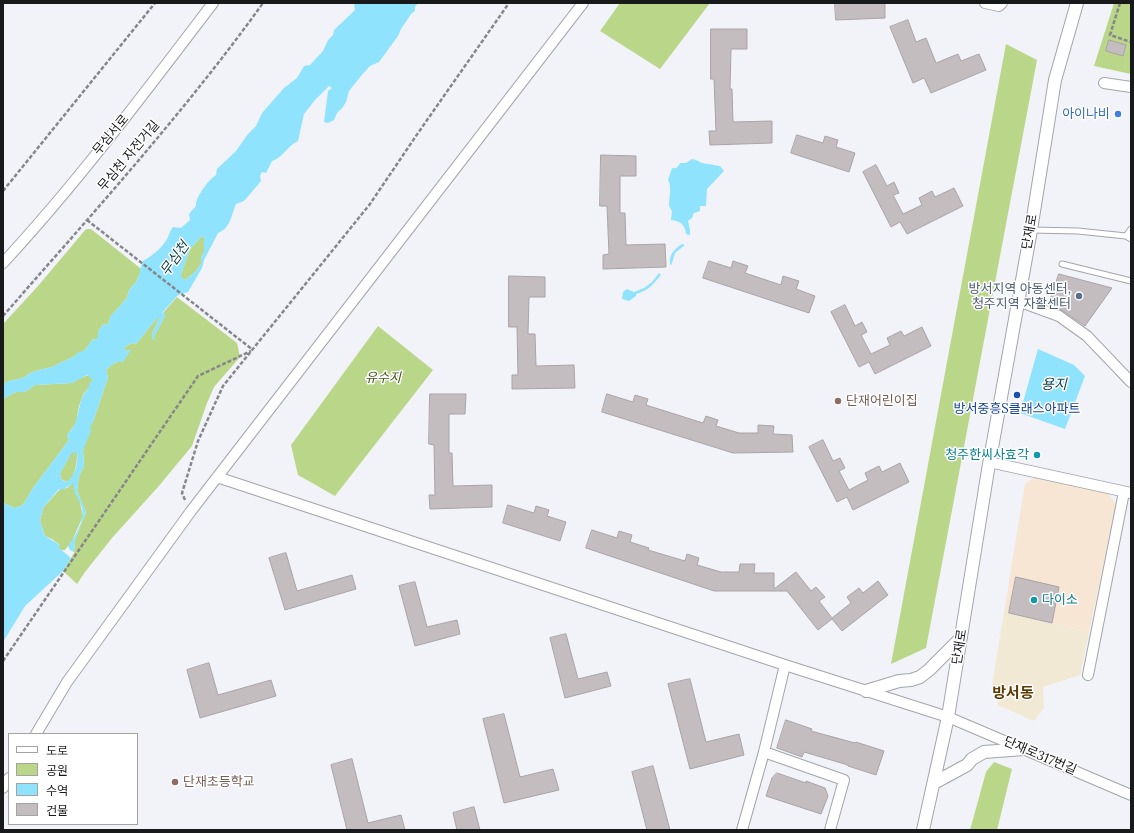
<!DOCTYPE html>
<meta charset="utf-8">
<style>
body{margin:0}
#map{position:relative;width:1134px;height:833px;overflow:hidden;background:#f1f3f9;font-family:Lora,"Noto Sans KR",serif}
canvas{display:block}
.frame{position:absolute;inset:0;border:4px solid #18191b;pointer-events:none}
.legend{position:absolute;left:8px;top:733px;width:130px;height:92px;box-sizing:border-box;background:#fff;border:1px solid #a3a3a4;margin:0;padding:5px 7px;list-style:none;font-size:12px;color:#18191b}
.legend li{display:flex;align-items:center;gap:8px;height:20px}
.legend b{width:20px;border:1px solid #a3a3a4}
</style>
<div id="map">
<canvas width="1134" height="833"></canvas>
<div class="frame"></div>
<ul class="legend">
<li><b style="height:5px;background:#fff"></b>도로</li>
<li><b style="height:11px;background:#bad689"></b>공원</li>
<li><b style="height:11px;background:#8fe3fc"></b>수역</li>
<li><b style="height:11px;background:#c3bdbf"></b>건물</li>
</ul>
</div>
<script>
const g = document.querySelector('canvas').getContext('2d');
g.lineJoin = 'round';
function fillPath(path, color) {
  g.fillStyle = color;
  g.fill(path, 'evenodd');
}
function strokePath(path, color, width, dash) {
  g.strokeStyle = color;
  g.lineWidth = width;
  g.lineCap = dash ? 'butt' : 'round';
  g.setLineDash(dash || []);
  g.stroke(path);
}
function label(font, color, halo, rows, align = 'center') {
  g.font = font + ' Lora,"Noto Sans KR",serif';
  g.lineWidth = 3;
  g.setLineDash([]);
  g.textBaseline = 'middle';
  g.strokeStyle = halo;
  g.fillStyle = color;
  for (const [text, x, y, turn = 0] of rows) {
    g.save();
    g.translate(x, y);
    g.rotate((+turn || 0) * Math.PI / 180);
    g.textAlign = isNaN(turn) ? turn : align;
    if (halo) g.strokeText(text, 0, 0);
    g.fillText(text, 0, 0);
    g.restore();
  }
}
fillPath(new Path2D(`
 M1035 477 1108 493 1116 504 1089 632 1004 612 1025 484Z`), '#f8e6d5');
fillPath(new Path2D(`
 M1004 612 1089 632 1080 675 1043 687 1044 708 1034 721 998 705 992 685Z`), '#f1e9d3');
fillPath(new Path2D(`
 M620 3H710L660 69 600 31Z
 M1114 3H1131V74L1094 66Z
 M1006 44 1037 60 926 648 891 664Z
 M86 229H91L140 268V273L136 282 129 290 127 298 110 317V320L107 325 103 324 98 332 99 336 96 340 93 339 85 350 75 356 52 367 39 370 30 373 23 378 9 381 3 384V324L38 286Z
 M202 236 204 238V252L201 257V264L195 272 185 280 181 278V274L190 249Z
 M177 297 237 343 240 357 214 387 207 403 192 446 158 487 112 538 85 572 77 584 63 571 74 553 75 540 86 512 77 491 79 476 84 466 83 450 89 427 93 422 108 377 106 370 113 364 119 361 130 350 125 351V347L132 343 136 344 157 318H159L152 334 154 336C159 329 161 323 165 316L162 314Z
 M378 326 433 370 335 496 298 475 291 445Z
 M89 375 93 380 89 388 84 393 79 406 76 423 67 435 69 440 33 488 23 505 15 508 3 503V400L6 397 16 392H25L35 385 72 383 80 378Z
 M73 450 77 452C77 461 76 477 67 482L61 479 60 473Z
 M73 483H75V493L79 498 83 516 72 541 65 550H61L58 547 60 545 52 539 45 536 40 521 43 508 60 489 67 488Z
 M994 762 1012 769 997 830H970L986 772Z`), '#bad689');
fillPath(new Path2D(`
 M357 3H418L415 7V11L411 14 401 29 398 36 379 62 370 66 361 76 349 91 346 102 343 107 337 113 334 120 328 123 324 122 328 91 332 88 329 86 315 100 304 114 298 141C287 146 283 158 272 161L266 173 262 172 260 176 261 181 244 201 236 204C231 215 231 228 218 233L204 260 202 268 188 292 178 295 162 313H165V316C161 323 159 329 154 336L155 340 152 339V334L159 318H157L136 344 132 343 125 347V351L131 350 123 362C116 360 111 366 106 370L108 377 93 422 90 427 91 431 83 450 84 466 79 476 77 491 86 512 75 540 74 552 70 550 68 546C75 537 85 520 82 508 80 501 75 495 73 488L74 483 62 490 59 489 43 508 40 521 45 536 60 545 58 547 71 558 63 571 25 606 3 642V503L15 508 23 505 33 488 69 440 67 435C70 431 75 426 76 421 80 409 79 397 89 388V384L93 380 87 375 72 383 35 385 25 392H16L6 397 3 400V384L9 381 23 378 30 373 39 370 52 367 75 356 77 353 85 350 93 339 96 340 98 336V332L103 324 107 325 110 320 109 318 127 298 129 290 136 282 140 273V269L143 261C153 255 161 249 167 239 170 234 169 232 173 227L181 228 190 220 189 214 196 206C195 198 209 179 216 175L217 169 236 151 248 134 256 126 262 113 284 88 297 78 304 66 310 65 323 51 328 40 333 35 334 30 355 10 354 5ZM202 236 204 238V252L201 257V264L195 272 185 280 181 277V274L190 249ZM73 451 74 454 77 452C78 462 76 477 66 482L61 479 60 473Z
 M692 159 696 160 702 163 720 166 724 171 707 189 706 206H700V211L694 213 692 218 688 221 690 230V235L686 234C685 224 680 221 671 220L672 211 669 206C669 199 672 186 668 180L672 168C677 169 678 167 680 163H686Z
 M682 244 685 245 675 253 671 266C667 257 674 249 682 244Z
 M659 273 661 275C652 285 650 290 636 294V296L629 301 622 299 623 292 627 289 634 292 644 288 652 282Z
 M1038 349 1074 365 1085 376 1065 429 1020 413Z`), '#8fe3fc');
const building = new Path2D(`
 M835 3H885V18L836 20Z
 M908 20 916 42 926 38 936 63 958 54 961 61 979 54 986 70 931 93 924 78 913 83 890 27Z
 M711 29H747V49H731L730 89H732L733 122 772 121V143L710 145 709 131H716L714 79H711Z
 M1109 40 1126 45 1123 56 1106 51Z
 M797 135 823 143 825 136 838 140 836 147 855 153 849 172 791 153Z
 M601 155 636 156V176H620V213H625L626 245 665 244 666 267 603 269V255L609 254 607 206H600Z
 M876 165 887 186 894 182 899 193 893 195 903 214 922 205 919 198 932 191 935 197 954 188 963 206 907 234 900 222 891 227 863 172Z
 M709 261 731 268 733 261 748 266 745 273 781 285 783 276 799 281 796 289 815 296 809 313 703 278Z
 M1059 274 1112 288 1085 326 1063 311 1049 304Z
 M509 276 545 277V297H529L528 334H535L536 366 574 365 575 388 512 389V375H518L517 327H509Z
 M845 305 855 326 862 322 867 332 861 335 871 354 890 345 887 338 901 331 904 336 922 327 931 346 875 374 869 362 859 367 831 312Z
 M430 394H466L465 414H449V453H452L453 486 492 485V507L430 509 429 495H435L434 445 429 444Z
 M607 394 633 402 635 395 648 399 646 405 703 423 706 416 718 420 716 426 739 433H758V425L774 426 773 434 792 435 793 452 733 453 602 412Z
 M823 440 833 461 840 458 845 468 839 471 849 490 868 480 865 473 879 466 882 472 900 463 909 482 853 510 847 497 837 502 809 447Z
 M508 505 534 513 536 506 549 510 547 516 566 522 560 541 503 523Z
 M592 530 617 538 619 531 632 535 630 542 649 548 648 550 685 561 687 554 699 558 697 565 721 572H739L740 564H755L754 573H774V589L796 572 811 591 816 587 825 597 819 601 832 618 851 603 847 597 859 588 863 593 878 581 888 595 842 631 832 619 818 630 787 591H714L586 548Z
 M286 553 297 591 352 575 356 589 285 610 269 558Z
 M1016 577 1059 587 1052 623 1009 613Z
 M415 582 427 627 457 620 460 634 415 646 399 586Z
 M566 634 578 679 607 672 611 686 565 698 550 638Z
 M209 663 218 695 271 680 276 696 200 718 187 670Z
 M690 679 706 742 739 734 744 755 690 769 668 684Z
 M504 714 520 777 553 769 559 790 504 803 483 719Z
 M786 720 812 729 811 731 855 743 856 742 884 751 876 775 848 766V765L804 752 802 757 777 748Z
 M352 759 368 823 401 815 405 830H347L331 765Z
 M653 766 670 830H647L632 772Z
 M777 773 806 783V781L825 788 828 796 821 814 766 796 772 778Z
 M474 807 480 830H457L453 813Z`);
fillPath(building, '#c3bdbf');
strokePath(building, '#a9a3a6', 1);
const service = new Path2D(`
 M1032 230 1078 231 1126 236 1131 239
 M1126 236 1131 229
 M1062 264 1131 281`);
const minor = new Path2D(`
 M985 3 999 6 1002 3
 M1104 83 1131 87
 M3 263C78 182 146 91 213 3
 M1018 301 1059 316 1087 336 1131 382
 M989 462 1131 493
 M217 477 785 665 948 717 1131 795
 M1088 675 1124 492
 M36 734 67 682 191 511 583 3
 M764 752 844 780 830 830
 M3 788 9 778
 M742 830 764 752 785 665`);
const tertiary = new Path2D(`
 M866 691 899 681 911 680 920 677 929 670 961 638
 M934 783 967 765 972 759 984 752 1024 749
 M923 830 948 717 988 470 1031 230 1055 80 1077 3`);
strokePath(service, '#a2a5aa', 7);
strokePath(minor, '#a2a5aa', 12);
strokePath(tertiary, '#a2a5aa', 14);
strokePath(new Path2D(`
 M1120 3 1110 35 1131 42
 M3 191 155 3
 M87 220 253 350
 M3 316C92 214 184 113 263 3
 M185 500 182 493 198 441 223 386 370 204 418 133 509 3
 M3 661 198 376 251 351`), '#86878b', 2.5, [4, 2]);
strokePath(service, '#fff', 5);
strokePath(minor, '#fff', 10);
strokePath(tertiary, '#fff', 12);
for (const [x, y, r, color] of [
 [1118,114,4,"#3f7fe0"],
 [1079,296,4,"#5c6f8a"],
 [1017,395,4,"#1a4fb4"],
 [838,401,4,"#8d6e63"],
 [1037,455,4,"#0f9aa8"],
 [1034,600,4,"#0f9aa8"],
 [175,782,4,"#8d6e63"]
]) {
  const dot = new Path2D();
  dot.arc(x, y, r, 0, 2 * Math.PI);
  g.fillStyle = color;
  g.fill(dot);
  strokePath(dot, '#fff', 1.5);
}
label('13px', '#366cbe', '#fff', [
 ["아이나비",1110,114]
], 'right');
label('13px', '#18191b', '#fff', [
 ["무심서로",111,135,-50],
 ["무심천 자전거길",129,156,-50],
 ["단재로",1030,232,-80],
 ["단재로",960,647,-81],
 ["단재로317번길",1040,756,23]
]);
label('13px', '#4e5e75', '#fff', [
 ["방서지역 아동센터,",1071,289],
 ["청주지역 자활센터",1071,304]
], 'right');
label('italic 13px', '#42531a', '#fff', [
 ["유수지",383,378]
]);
label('13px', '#785e54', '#fff', [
 ["단재어린이집",846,401],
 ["단재초등학교",183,782]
], 'left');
label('13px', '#164399', '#fff', [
 ["방서중흥S클래스아파트",1017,409]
]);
label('13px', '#0d838f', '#fff', [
 ["청주한씨사효각",1029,455],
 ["다이소",1042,600,"left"]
], 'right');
label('italic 14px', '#114351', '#fff', [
 ["무심천",175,259,-54],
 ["용지",1054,385]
]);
label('bold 15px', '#5c3b02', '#fff', [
 ["방서동",1013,694]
]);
</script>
